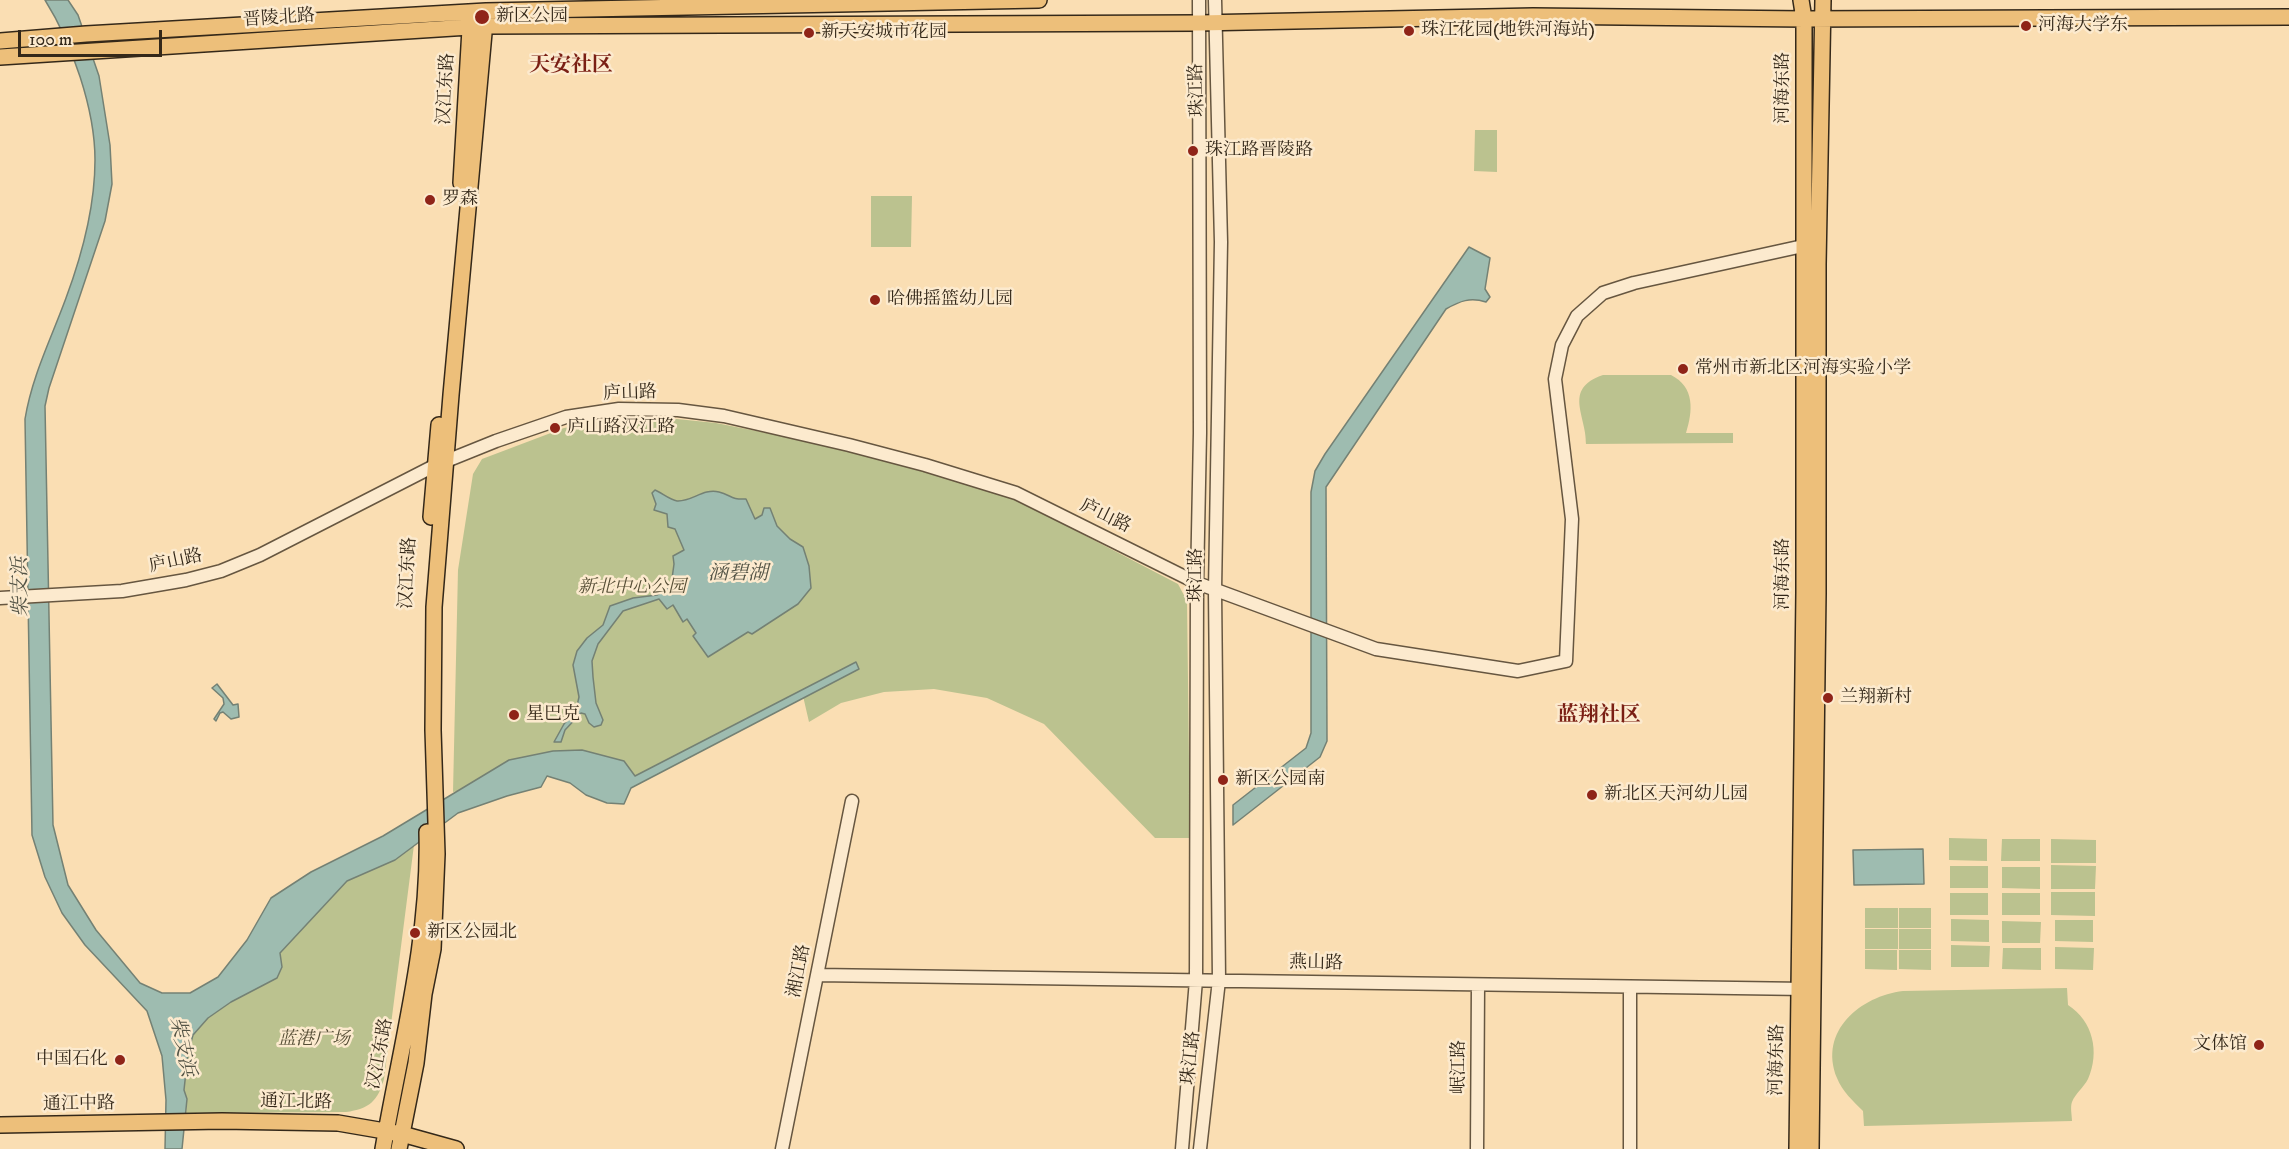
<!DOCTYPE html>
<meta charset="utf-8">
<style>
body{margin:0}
#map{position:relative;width:2289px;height:1149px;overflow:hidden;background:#fadeb3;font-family:"IM FELL DW Pica",serif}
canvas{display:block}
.scale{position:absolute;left:18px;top:30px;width:144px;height:27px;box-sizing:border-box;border:3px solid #342819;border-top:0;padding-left:8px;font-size:18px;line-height:21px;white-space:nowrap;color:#342819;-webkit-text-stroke:4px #fceace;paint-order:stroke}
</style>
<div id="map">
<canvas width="2289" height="1149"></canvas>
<div class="scale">100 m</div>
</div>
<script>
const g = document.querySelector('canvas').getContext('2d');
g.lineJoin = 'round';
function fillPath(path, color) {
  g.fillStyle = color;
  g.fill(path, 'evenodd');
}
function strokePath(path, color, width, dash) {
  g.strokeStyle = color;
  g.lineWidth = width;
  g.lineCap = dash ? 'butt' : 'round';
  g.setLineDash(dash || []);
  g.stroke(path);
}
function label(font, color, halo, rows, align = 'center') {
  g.font = font + ' "IM FELL DW Pica","Noto Serif SC",serif';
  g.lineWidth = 5;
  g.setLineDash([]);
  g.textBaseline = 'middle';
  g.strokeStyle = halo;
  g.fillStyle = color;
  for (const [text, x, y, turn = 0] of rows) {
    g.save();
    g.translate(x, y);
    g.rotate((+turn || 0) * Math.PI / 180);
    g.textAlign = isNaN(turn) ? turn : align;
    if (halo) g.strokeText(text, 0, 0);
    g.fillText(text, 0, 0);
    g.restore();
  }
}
fillPath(new Path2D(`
 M1475 130H1497V172L1474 171Z
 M871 196H912L911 247H871Z
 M1603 375H1671C1695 387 1693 411 1686 433H1733V443L1586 444C1587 416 1562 389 1603 375Z
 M612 419H677L716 423 842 448 923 470 1015 499 1178 584 1187 601 1190 838H1155L1044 724 987 698 934 689 884 692 841 703 809 722 803 696 859 669 856 662 635 776 624 761 453 792 458 570 473 474 482 459 564 428Z
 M1949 838 1987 839V861L1949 860Z
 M2002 839H2040V861H2001Z
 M2051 839 2096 840V863H2051Z
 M414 845 384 1079C378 1101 369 1109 346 1112L186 1113 187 1099 184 1090 188 1053 193 1035 208 1018 231 1002 277 978 282 966 280 953 347 881 395 860Z
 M2051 865 2096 866 2095 889H2051Z
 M1950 866H1988V888H1950Z
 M2002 867H2040V889L2002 888Z
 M2051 892H2095V916L2051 915Z
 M1950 893H1988V915H1950Z
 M2002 893H2040V915H2002Z
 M1865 908H1898V928H1865Z
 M1899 908H1931V928H1899Z
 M1951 919 1989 920V942L1951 941Z
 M2055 920H2093V942L2055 941Z
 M2002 921 2041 922 2040 943H2002Z
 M1865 929H1898V949H1865Z
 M1899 929H1931V949H1899Z
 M1951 945 1990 946 1989 967H1951Z
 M2055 947 2094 948 2093 970 2055 969Z
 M2003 948H2041V970L2002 969Z
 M1865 950H1897V970L1865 969Z
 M1899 950H1931V970L1899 969Z
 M2067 988 2068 1005C2093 1021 2100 1052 2088 1079 2084 1087 2075 1094 2072 1102 2070 1107 2072 1116 2072 1121L1864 1126 1863 1111C1853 1101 1842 1091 1837 1078 1818 1031 1861 996 1903 991Z`), '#bbc28f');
const water = new Path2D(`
 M45 0H68L78 15 99 76 110 145 112 184 105 221 49 388 45 406 53 825 68 885 96 930 140 983 162 993H190L218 977 247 940 271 898 311 872 383 836 509 760 553 751 582 750 624 761 635 776 856 662 859 669 631 788 624 804 607 803 586 795 570 783 547 776 541 787 507 796 458 813 395 860 347 881 280 953 282 967 277 978 231 1002 208 1018 193 1035 188 1053 184 1090 187 1099 182 1149H165L166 1100 162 1056 147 1011 85 945 62 913 45 877 32 835 25 419C32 376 51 339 66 298 82 255 95 206 95 160 95 109 72 43 45 0Z
 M1469 247 1490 258 1485 289 1490 297 1486 302C1470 297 1460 301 1446 309L1326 487 1327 741 1320 757 1233 825V805L1306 748 1311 733V492L1315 471 1325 454Z
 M655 490C662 493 670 500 677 501 692 502 703 488 719 492 731 495 731 500 746 499L755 519 762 515 764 508H770L777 526 790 539 803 547 809 566 811 588 798 604 752 634 748 632 708 657 693 636 696 633 687 619 683 622 673 605 667 609 659 599 623 611 598 644 592 661 593 677 596 703 603 720 601 725 594 727 589 723 585 714 581 713 565 730 561 742H554L564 724 576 710 579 697 573 665 577 651 587 638 603 625 610 606 633 598 657 595 671 586 674 564 673 556 684 550 675 529 668 527 667 514 654 510 656 504 652 493Z
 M217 684 233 705 238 704 239 717 231 719 223 712 220 713 216 721 214 719 224 704 223 698 212 688Z
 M1923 849 1924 884 1854 885 1853 850Z`);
fillPath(water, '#9ebcb0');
strokePath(water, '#748174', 1.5);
const minor = new Path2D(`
 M0 598 122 591 186 580 221 571 260 555 434 466 496 441 566 417 619 409 678 410 724 416 849 445 925 465 1016 493 1197 583 1376 649 1518 671 1566 661 1572 519 1555 379 1562 345 1577 316 1603 293 1634 283 1803 246
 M817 975 1806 989
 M782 1149 852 801
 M1182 1149 1196 980 1197 583 1200 433 1199 0
 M1200 1149 1219 980 1215 590 1221 242 1215 0
 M1477 1149 1478 985
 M1630 1149V987`);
const major = new Path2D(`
 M0 41 86 34 486 11 1039 0
 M0 57 485 26 1199 23 1533 16 1804 19 2289 17
 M461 183 471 12
 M431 517 439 425
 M0 1125 222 1121 338 1123 402 1134 456 1149
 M383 1149C401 1044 430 940 427 832
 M399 1149 416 1063 424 994 433 949 437 854 433 730 434 607 451 395 486 11
 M1797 1149 1804 592V19L1801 0
 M1811 1149 1818 593V264L1823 0`);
strokePath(minor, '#665640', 15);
strokePath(major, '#342819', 18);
strokePath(minor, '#fceace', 12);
strokePath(major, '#edbf7a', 15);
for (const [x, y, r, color] of [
 [482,17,8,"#8f2418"],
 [2026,26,6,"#8f2418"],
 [1409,31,6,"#8f2418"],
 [809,33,6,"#8f2418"],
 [1193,151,6,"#8f2418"],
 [430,200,6,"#8f2418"],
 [875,300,6,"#8f2418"],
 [1683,369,6,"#8f2418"],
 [555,428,6,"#8f2418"],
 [1828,698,6,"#8f2418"],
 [514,715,6,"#8f2418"],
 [1223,780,6,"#8f2418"],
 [1592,795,6,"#8f2418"],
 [415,933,6,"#8f2418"],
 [2259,1045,6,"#8f2418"],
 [120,1060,6,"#8f2418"]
]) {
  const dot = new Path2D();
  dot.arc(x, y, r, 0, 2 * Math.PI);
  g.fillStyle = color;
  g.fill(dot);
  strokePath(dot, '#fceace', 2);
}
label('18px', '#342819', '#fceace', [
 ["新区公园",496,17],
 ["河海大学东",2038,26],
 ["珠江花园(地铁河海站)",1421,31],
 ["新天安城市花园",821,33],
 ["珠江路晋陵路",1205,151],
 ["罗森",442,200],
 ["哈佛摇篮幼儿园",887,300],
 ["常州市新北区河海实验小学",1695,369],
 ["庐山路汉江路",567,428],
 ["兰翔新村",1840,698],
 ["星巴克",526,715],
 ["新区公园南",1235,780],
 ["新北区天河幼儿园",1604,795],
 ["新区公园北",427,933],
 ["文体馆",2247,1045,"right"],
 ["中国石化",108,1060,"right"]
], 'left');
label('18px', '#342819', '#fceace', [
 ["晋陵北路",279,19,-4],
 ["河海东路",1784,88,-90],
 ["汉江东路",447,89,-87],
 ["珠江路",1198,90,-92],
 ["庐山路",630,394,-2],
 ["庐山路",1105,517,26],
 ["庐山路",176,562,-12],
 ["汉江东路",409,573,-87],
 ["河海东路",1784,574,-90],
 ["珠江路",1197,575,-90],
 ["燕山路",1316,964,1],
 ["湘江路",800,971,-79],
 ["汉江东路",381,1054,-79],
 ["珠江路",1192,1058,-84],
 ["河海东路",1778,1060,-89],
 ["岷江路",1460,1067,-90],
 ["通江北路",296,1103,1],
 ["通江中路",79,1105,-1]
]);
label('italic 18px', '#564e36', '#fceace', [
 ["新北中心公园",632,588],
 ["蓝港广场",314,1040]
]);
label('italic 20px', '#545446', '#fceace', [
 ["涵碧湖",738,575],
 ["柴支浜",22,587,-91],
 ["柴支浜",181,1047,78]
]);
label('bold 21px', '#7a1f14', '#fceace', [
 ["天安社区",571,67],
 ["蓝翔社区",1599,717]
]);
</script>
